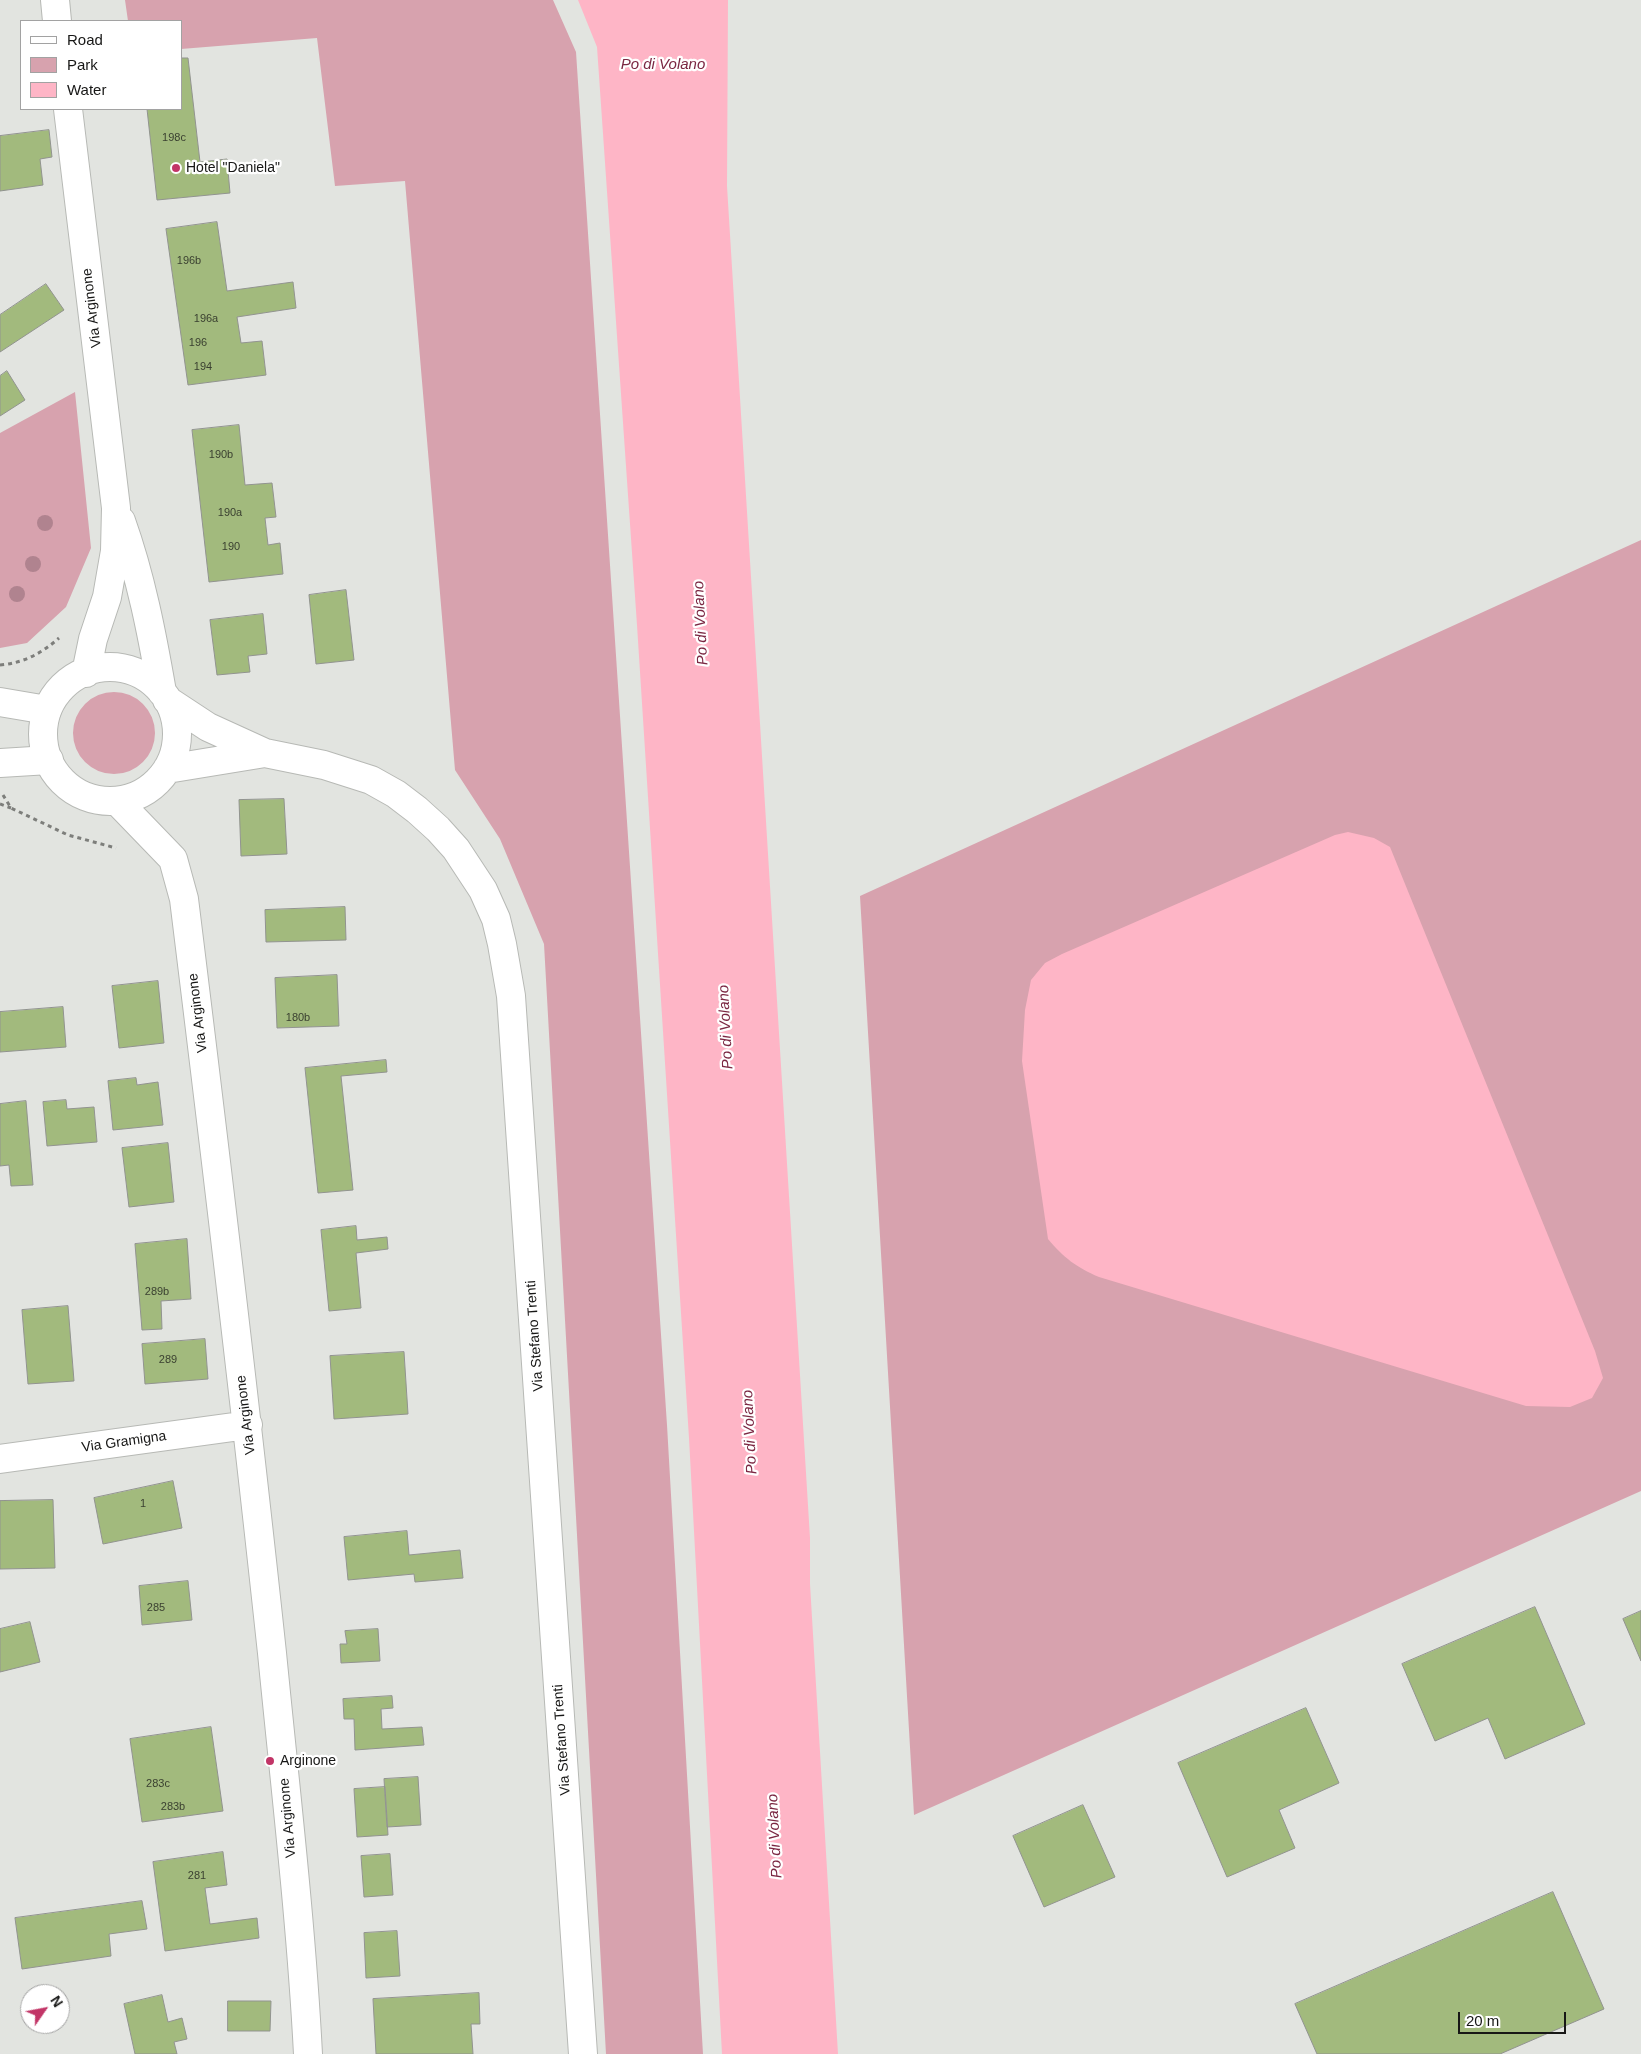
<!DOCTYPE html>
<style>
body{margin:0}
#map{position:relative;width:1641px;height:2054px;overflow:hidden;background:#e2e4e0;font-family:Helvetica,sans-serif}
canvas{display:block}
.legend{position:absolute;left:20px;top:20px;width:162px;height:90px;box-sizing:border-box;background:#fff;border:1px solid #a2a2a2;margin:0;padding:6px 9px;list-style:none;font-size:15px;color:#171716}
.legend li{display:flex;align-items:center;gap:10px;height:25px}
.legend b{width:25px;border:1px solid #a2a2a2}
.north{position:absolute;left:20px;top:1984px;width:50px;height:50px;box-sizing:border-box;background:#fff;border:1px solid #a2a2a2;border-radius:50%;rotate:57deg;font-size:14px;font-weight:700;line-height:20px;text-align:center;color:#171716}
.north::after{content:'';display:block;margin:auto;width:18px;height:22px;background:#c23567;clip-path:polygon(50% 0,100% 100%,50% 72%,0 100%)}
.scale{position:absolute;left:1458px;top:2012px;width:108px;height:22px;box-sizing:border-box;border:2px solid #171716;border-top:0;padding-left:6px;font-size:15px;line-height:18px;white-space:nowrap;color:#171716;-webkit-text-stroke:4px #fff;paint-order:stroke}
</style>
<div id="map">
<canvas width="1641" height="2054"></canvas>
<ul class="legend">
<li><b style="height:6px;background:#fff"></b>Road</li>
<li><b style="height:14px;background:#d7a2ae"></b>Park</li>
<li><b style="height:14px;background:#feb5c6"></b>Water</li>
</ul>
<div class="north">N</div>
<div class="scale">20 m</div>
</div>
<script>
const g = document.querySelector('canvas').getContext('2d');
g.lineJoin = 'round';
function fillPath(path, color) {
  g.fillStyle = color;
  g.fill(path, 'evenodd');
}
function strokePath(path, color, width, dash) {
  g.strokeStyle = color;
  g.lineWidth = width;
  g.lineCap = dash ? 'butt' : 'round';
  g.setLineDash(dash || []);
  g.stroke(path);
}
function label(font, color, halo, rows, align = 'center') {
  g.font = font + ' Helvetica,sans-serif';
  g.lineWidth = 4.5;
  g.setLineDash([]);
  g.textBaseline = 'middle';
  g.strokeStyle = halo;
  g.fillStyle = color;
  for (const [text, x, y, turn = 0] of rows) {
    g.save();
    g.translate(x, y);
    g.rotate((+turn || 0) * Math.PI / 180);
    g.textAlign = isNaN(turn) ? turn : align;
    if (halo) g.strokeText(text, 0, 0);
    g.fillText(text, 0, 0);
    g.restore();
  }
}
fillPath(new Path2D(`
 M125 0H553L576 52 667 1425 703 2054H606L544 944 500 839 455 770 405 181 335 186 317 38 181 49V21H128Z
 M75 392 91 548 66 607 27 643 0 648V433Z
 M1641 540V1491L914 1815 860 896Z
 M73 733a41 41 0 1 1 82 0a41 41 0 1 1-82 0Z`), '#d7a2ae');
fillPath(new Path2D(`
 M578 0H728L727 186 810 1538V1584L838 2054H722L689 1438 637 625 597 47Z
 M1348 832 1374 838 1390 847 1595 1351 1603 1378 1592 1398 1570 1407 1526 1406 1099 1277C1076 1267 1064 1258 1048 1239L1022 1061 1025 1010 1031 980 1045 963 1062 954 1335 835Z`), '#feb5c6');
const building = new Path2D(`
 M181 58H188L200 162 227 159 230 193 157 200 147 109H181Z
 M49 130 52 157 40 159 43 185 0 191V136Z
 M217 222 227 291 293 282 296 308 237 317 241 343 262 341 266 375 188 385 166 229Z
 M46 284 64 310 0 352V315Z
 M7 371 25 400 0 416V376Z
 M239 425 245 485 272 483 276 517 265 518 268 545 280 543 283 574 209 582 192 430Z
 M346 590 354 660 316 664 309 595Z
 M263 614 267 654 248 656 250 672 217 675 210 620Z
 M284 799 287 854 241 856 239 800Z
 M345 907 346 940 266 942 265 910Z
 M337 975 339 1026 277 1028 275 978Z
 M158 981 164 1043 119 1048 112 986Z
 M63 1007 66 1047 0 1052V1012Z
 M386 1060 387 1072 341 1076 353 1190 318 1193 305 1068Z
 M136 1078 137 1085 158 1082 163 1125 113 1130 108 1081Z
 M66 1100 67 1109 94 1107 97 1142 47 1146 43 1102Z
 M26 1101 33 1185 11 1186 9 1165 0 1166V1104Z
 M168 1143 174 1202 129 1207 122 1148Z
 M356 1226 357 1240 387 1237 388 1249 356 1253 361 1308 329 1311 321 1230Z
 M187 1239 191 1299 161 1301 162 1329 142 1330 135 1244Z
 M68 1306 74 1381 28 1384 22 1310Z
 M205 1339 208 1379 145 1384 142 1344Z
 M404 1352 408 1414 334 1419 330 1356Z
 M173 1481 182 1528 103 1544 94 1498Z
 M53 1500 55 1568 0 1569V1501Z
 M407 1531 409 1555 460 1550 463 1578 415 1582 414 1574 348 1580 344 1537Z
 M188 1581 192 1620 142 1625 139 1586Z
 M1535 1607 1585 1724 1505 1759 1488 1718 1435 1741 1402 1664Z
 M1641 1611V1661L1623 1619Z
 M30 1622 40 1662 0 1672V1629Z
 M378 1629 380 1661 341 1663 340 1644H347L345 1631Z
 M392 1696 393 1708 381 1709 382 1729 422 1727 424 1745 355 1750 354 1719H344L343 1699Z
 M1306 1708 1339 1783 1279 1810 1295 1848 1227 1877 1178 1763Z
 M211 1727 223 1811 142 1822 130 1739Z
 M418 1777 421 1825 387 1827 384 1779Z
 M385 1787 388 1835 357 1837 354 1789Z
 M1083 1805 1115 1877 1044 1907 1013 1836Z
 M223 1852 227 1885 205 1888 210 1924 257 1918 259 1938 165 1951 153 1862Z
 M390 1854 393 1895 364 1897 361 1856Z
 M1553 1892 1604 2009 1500 2054H1317L1295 2004Z
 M142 1901 147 1929 109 1934 111 1956 22 1969 15 1918Z
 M397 1931 400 1976 366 1978 364 1933Z
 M479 1993 480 2024H471L473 2054H376L373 1999Z
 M162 1995 168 2022 182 2018 187 2039 174 2042 177 2054H135L124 2004Z
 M228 2001H271L270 2031H228Z`);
fillPath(building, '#a2ba7d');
strokePath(building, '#91938f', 1);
const minor = new Path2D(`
 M0 702 47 710
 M0 763 49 760
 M117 801 173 859 184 899C215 1150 245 1401 272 1653 285 1786 301 1920 308 2054
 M0 1459 248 1425`);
const major = new Path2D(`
 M55 0 57 21
 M68 109 116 508 115 551 107 597 93 639 86 673
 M121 521C141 577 152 634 162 692
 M43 734a67 67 0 1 1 134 0a67 67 0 1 1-134 0Z
 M167 700 208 727 265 753 324 765 371 780 396 794 417 810 438 829 456 849 483 890 496 919 502 944 511 996 583 2054
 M167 769 265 753`);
strokePath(minor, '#b7b9b5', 30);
strokePath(major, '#b7b9b5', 30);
strokePath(new Path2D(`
 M0 665C24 663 42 653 59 638
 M3 795 11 808 68 835 116 848
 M0 804 11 808`), '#7d7e7b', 3, [4, 4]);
strokePath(minor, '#fff', 28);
strokePath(major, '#fff', 28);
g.fillStyle = '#b0838f';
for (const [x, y] of [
 [45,523],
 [33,564],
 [17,594]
]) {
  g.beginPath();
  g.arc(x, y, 8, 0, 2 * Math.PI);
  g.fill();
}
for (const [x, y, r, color] of [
 [176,168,5,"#c23567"],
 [270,1761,5,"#c23567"]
]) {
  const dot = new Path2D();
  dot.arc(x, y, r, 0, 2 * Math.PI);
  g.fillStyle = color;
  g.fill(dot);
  strokePath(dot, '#fff', 2);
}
label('11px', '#3a4030', null, [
 ["198c",174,138],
 ["196b",189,261],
 ["196a",206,319],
 ["196",198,343],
 ["194",203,367],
 ["190b",221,455],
 ["190a",230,513],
 ["190",231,547],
 ["180b",298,1018],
 ["289b",157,1292],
 ["289",168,1360],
 ["1",143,1504],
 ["285",156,1608],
 ["283c",158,1784],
 ["283b",173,1807],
 ["281",197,1876]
]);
label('14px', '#171716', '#fff', [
 ["Hotel \"Daniela\"",186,168],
 ["Arginone",280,1761]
], 'left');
label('14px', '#171716', '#fff', [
 ["Via Arginone",92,308,-97],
 ["Via Arginone",198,1013,-97],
 ["Via Stefano Trenti",535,1336,-94],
 ["Via Arginone",246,1415,-97],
 ["Via Gramigna",124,1442,-8],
 ["Via Stefano Trenti",562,1740,-94],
 ["Via Arginone",288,1818,-95]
]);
label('italic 15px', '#7b2843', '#fff', [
 ["Po di Volano",663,65],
 ["Po di Volano",701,623,-93],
 ["Po di Volano",726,1027,-93],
 ["Po di Volano",750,1432,-93],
 ["Po di Volano",775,1836,-93]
]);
</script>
